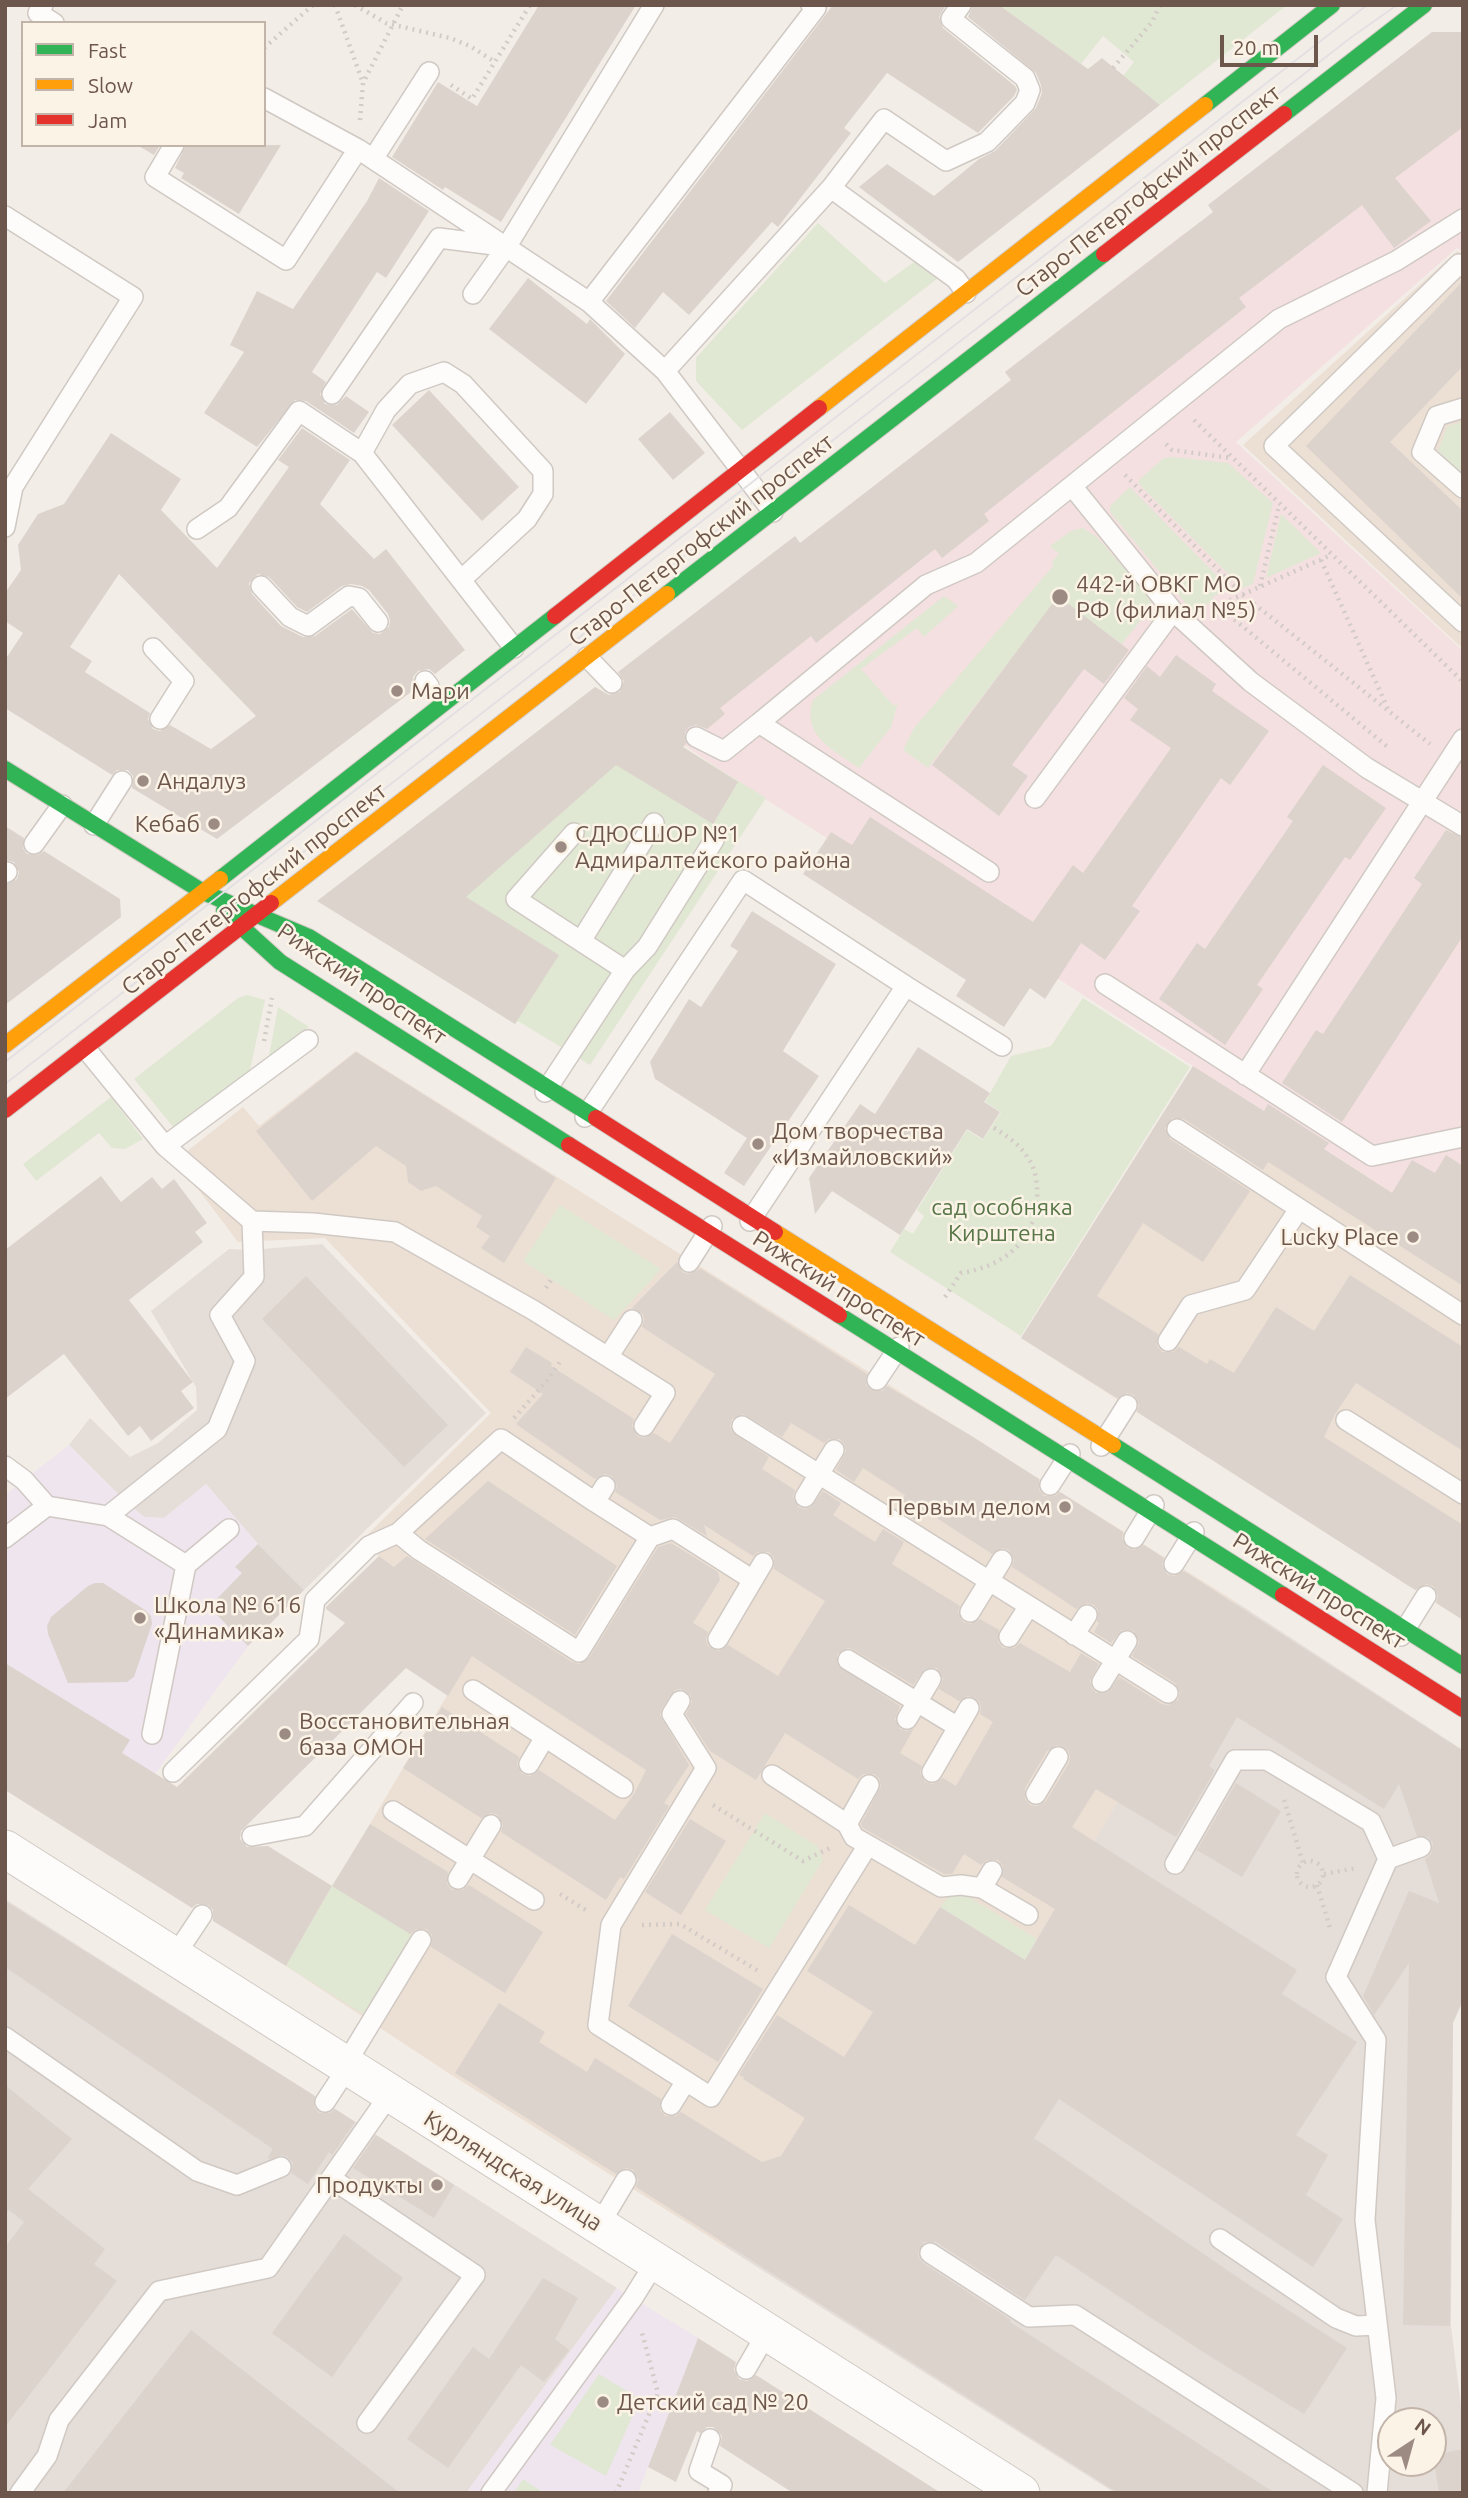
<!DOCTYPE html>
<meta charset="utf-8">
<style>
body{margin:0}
#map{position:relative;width:1468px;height:2498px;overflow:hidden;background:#f3ede7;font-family:Ubuntu,sans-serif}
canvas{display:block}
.frame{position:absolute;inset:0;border:7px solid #6d564b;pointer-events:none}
.legend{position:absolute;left:21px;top:21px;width:245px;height:126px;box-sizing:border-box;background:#fcf3e7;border:2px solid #c3b4a9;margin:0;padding:9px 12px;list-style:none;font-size:21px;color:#6d564b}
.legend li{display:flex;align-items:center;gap:14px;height:35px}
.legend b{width:35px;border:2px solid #c3b4a9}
.north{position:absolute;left:1377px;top:2407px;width:70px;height:70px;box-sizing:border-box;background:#fcf3e7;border:2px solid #c3b4a9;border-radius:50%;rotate:36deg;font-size:19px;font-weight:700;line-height:28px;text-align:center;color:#6d564b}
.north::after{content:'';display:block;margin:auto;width:24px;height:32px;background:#9c8b82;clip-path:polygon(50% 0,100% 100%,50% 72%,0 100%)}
.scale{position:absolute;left:1220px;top:35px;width:98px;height:32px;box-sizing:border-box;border:4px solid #6d564b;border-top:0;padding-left:9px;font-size:21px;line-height:24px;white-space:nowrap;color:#6d564b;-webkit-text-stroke:5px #fcf3e7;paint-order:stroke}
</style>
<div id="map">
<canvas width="1468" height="2498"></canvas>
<div class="frame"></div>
<ul class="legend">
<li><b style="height:9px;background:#30b455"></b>Fast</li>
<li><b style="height:9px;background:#ff9f0a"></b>Slow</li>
<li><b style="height:9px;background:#e5322d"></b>Jam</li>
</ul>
<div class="north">N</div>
<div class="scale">20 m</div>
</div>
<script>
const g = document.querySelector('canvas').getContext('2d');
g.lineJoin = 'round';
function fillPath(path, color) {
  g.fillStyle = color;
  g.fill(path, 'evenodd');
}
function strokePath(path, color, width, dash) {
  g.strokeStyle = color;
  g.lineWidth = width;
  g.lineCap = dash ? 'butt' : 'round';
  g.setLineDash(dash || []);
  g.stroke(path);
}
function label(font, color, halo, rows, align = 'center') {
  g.font = font + ' Ubuntu,sans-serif';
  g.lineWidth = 5;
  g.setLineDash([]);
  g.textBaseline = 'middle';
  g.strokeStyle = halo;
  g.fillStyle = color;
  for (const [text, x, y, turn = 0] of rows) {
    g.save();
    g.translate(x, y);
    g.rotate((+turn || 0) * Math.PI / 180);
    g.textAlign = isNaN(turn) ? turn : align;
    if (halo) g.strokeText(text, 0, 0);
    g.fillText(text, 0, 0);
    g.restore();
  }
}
fillPath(new Path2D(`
 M1457 251 1463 255V649L1243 445Z
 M356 1051 1236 1602 1025 1960 940 1907 724 2246 453 2076 286 1966 403 1768 485 1633 379 1556 362 1540 491 1413 325 1238 238 1242 176 1160 243 1107 259 1126Z
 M1193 1066 1463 1237V1620L1021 1338Z`), '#ece0d5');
fillPath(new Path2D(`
 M322 1244 486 1413 304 1590 258 1544 206 1484 164 1518 144 1517 125 1501 69 1445 90 1418 130 1457 158 1443 197 1410 196 1387 151 1311 229 1249 251 1250Z
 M1236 1602 1463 1750V2000L1453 2023 1451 2326 1463 2422V2493H1115L724 2246 940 1907 1025 1959ZM1391 2421H1433V2463H1391Z
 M5 1899 617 2288 466 2493H5Z`), '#e5ddd8');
fillPath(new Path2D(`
 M69 1445 125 1501 144 1517 164 1518 206 1484 258 1544 304 1590 248 1646 155 1774 5 1790V1495Z
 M617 2288 698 2338 638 2493H466Z`), '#efe5ef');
fillPath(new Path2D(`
 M1432 32H1463V252L1457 248 1236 442 1463 651V1237L1193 1066 831 832 827 838 738 782 603 690 623 674 620 671 795 536 800 543 1011 380 1005 372 1186 232 1203 254 1230 232 1208 205Z`), '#f4e0e0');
fillPath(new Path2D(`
 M999 5H1287L1160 105 1123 76 1134 62 1103 36 1081 64Z
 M818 223 885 283 914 262 938 278 742 430 696 381V358Z
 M1463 421V474L1438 452 1447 427Z
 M1173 457 1228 463 1273 503 1253 584 1242 588 1139 484V480L1164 458Z
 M1130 487 1234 593 1229 594 1225 591 1212 597 1214 601 1192 611 1110 512V506Z
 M1281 514 1321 553 1266 578Z
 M1083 528 1097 537 1151 599V607L1122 644 1058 597 928 768 903 750 914 728 1054 565 1052 562 1059 554 1050 546 1071 531Z
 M944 596 958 606 924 637 917 628 861 669 894 706 898 702 891 727 859 768C834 750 801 736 813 700Z
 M595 687 683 747 766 798 590 1065 518 1021 515 1024 326 906 325 895Z
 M247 995 265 1000 250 1070 174 1128 134 1079 238 998Z
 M1083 998 1190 1067 1021 1336 890 1252 904 1229 913 1234 924 1216 917 1210 967 1130 983 1140 1001 1112 985 1102 1011 1056 1051 1046Z
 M278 1007 309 1027 269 1056Z
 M111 1097 143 1139 125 1149 112 1148 99 1133 36 1181 23 1164Z
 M560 1205 661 1269 614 1320 523 1261Z
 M765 1813 817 1846 823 1860 769 1948 705 1910Z
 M332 1886 414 1936 365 2015 286 1966Z
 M957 1895 967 1896 1037 1939 1025 1960 940 1907 948 1898Z
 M599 2374 640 2399 606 2476 550 2445Z
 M523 2479 544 2493H514Z`), '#e0e8d3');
fillPath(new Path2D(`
 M539 5H636L501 222 445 187 443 190 392 157 438 82 477 106Z
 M833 5H946L939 17 943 28 1015 86 1017 90 1014 96 978 133 887 73 844 128 851 133 778 227 772 222 689 315 663 292 635 328 606 301Z
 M973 5H999L1088 69 1102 58 1160 105 958 262 859 187 887 164 934 196 979 159 995 151 1036 108 1042 93 1041 85 1036 73 968 17Z
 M1432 32H1463V127L1395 178 1431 221 1394 248 1362 205 1239 298 1246 307 984 514 989 521 942 558 935 549 816 643 811 636 720 708 725 714 707 729 696 725 689 727 685 732 686 744 683 747 738 782 713 824 616 765 466 897 559 955 515 1024 317 901 595 687 609 695 620 692 624 681 618 672 795 536 800 543 1011 380 1005 372 1213 212 1208 205Z
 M137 145H160L154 155Z
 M186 145H281L239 214 181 178 184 173 175 168Z
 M379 178 429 211 386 278 377 272 312 372 326 382 320 394 325 404 337 405 346 396 369 412 354 433 306 401 295 400 257 447 204 413 244 352 230 345 257 291 293 309 367 201Z
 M528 278 587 324 590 319 625 354 586 404 489 329Z
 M1463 281V366L1390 442 1463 511V599L1306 446Z
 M429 390 519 487 482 521 392 425Z
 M670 412 705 453 673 480 638 439Z
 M302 428 350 460 320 504 374 559 386 549 465 650 435 674 429 669 418 671 413 677 415 689 217 839 132 788 133 776 128 770H117L112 775 5 708V660L23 633 5 621V593L21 570 18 545 38 514 64 504 111 433 181 479 161 510 217 568 289 467 278 460ZM119 574 256 716 211 749 170 725 160 731 153 729 148 719 150 713 85 672 92 661 70 647ZM258 574 269 577 297 607 307 612 342 586 351 584 362 586 369 590 388 614 390 621 389 627 380 634 373 633 352 609 315 636 303 637 281 626 252 594 249 583Z
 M1058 596 1129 650 1104 684 1084 669 1012 765 1028 776 999 816 932 765Z
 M1176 655 1216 684 1212 691 1269 731 1230 785 1221 778 1132 906 1140 911 1105 960 1081 943 1045 999 1030 988 1004 1027 956 996 966 980 803 874 831 832 852 845 870 817 1033 922 1073 865 1083 873 1171 748 1130 720 1138 709 1124 698 1147 666 1160 677Z
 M1323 765 1386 808 1350 860 1345 857 1257 985 1263 989 1225 1045 1159 999 1197 943 1205 949 1293 821 1287 817Z
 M5 826 24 838 23 848 27 854 38 855 44 851 120 899 121 917 5 1005V885L17 879 19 872 14 862 5 860Z
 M1446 830 1463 838V936L1342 1122 1282 1083 1316 1030 1323 1034 1422 884 1414 878Z
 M752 911 836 964 783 1051 819 1076 744 1186 724 1173 747 1138 655 1079 650 1062 689 999 701 1007 738 951 730 946Z
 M918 1047 990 1093 984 1102 1000 1112 983 1139 967 1129 900 1235 832 1191 815 1214 809 1178 860 1104 875 1114Z
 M356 1052 556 1178 504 1263 481 1248 490 1236 476 1227 482 1216 436 1186 421 1191 408 1182 406 1166 376 1146 312 1201 256 1131Z
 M1193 1066 1264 1111 1268 1104 1329 1143 1324 1149 1392 1193 1412 1160 1435 1173 1446 1155 1463 1166V1286L1268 1162 1263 1170 1184 1119 1172 1118 1165 1128 1170 1139 1250 1191 1203 1262 1143 1223 1097 1296 1158 1334 1157 1346 1162 1352H1173L1179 1347 1207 1364 1210 1359 1234 1373 1276 1307 1314 1331 1350 1275 1463 1347V1451L1356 1383 1335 1414 1324 1437 1463 1525V1620L1436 1603 1438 1596 1433 1586 1426 1584 1415 1590 1137 1412 1139 1405 1134 1395 1127 1393 1117 1398 1021 1338Z
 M101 1176 121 1202 152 1177 162 1189 174 1179 207 1223 195 1232 203 1242 129 1300 193 1382 181 1391 194 1408 151 1441 140 1426 128 1436 64 1354 5 1399V1250Z
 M677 1262 682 1272 688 1274 701 1269 867 1374 866 1385 871 1390 882 1391 887 1386 970 1435 1039 1479V1490L1044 1496H1055L1060 1492 1123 1532 1122 1538 1127 1548 1134 1550 1144 1545 1164 1558 1162 1564 1167 1574 1174 1576 1184 1571 1463 1751V2000L1453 2023 1450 2326 1403 2325 1409 1963 1374 2015 1363 1996 1409 1891 1439 1903 1425 1859 1431 1854 1433 1843 1428 1837 1417 1836 1399 1784 1384 1809 1237 1717 1209 1766 1215 1770 1176 1837 1096 1789 1072 1827 1297 1970 1282 1994 1357 2042 1296 2135 1328 2155 1306 2195 1343 2219 1313 2267 1059 2099 1034 2138 1249 2285 1347 2348 1304 2414 1203 2352 1056 2255 1025 2300 936 2242H924L918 2252 919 2258 923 2263 1011 2320 1010 2322 1275 2493H1118L636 2187 638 2180 633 2170 626 2168 616 2174 455 2073 499 2003 545 2032 539 2042 587 2072 595 2058 661 2099 660 2110 665 2116H676L681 2112 762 2162 781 2156 805 2118 743 2079 744 2077 739 2075 777 2015 844 2057 873 2012 807 1971 849 1905 915 1945 940 1907 1025 1960 1055 1909 1002 1877 1003 1866 998 1860H987L981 1865 964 1854 952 1874H944L863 1828 861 1824 881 1786 879 1778 874 1774H863L858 1779 785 1733 756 1780 710 1751 686 1714 692 1702 690 1695 681 1689 675 1690 662 1708 660 1715 689 1765 664 1803 669 1806 624 1879 620 1877 606 1900 501 1832 503 1825 498 1815 491 1813 481 1818 403 1768 442 1707 519 1757 517 1765 522 1774 530 1776 539 1770 615 1820 634 1794 646 1770 472 1656 448 1696 406 1668 241 1831 240 1839 247 1847 268 1846 332 1886 286 1966 213 1921V1910L208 1905 197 1904 192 1908 5 1790V1663L130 1740 122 1753 177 1787 345 1623 326 1609V1607L379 1556 394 1567 407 1556 572 1662 579 1664 589 1658 658 1547 671 1543 718 1572 720 1580 693 1623 708 1632 706 1640 708 1646 719 1651 728 1645 778 1676 825 1601 774 1569V1558L769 1552H758L753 1556 704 1525 707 1536 675 1517 660 1520 615 1492 617 1486 612 1476 605 1474 595 1479 516 1424 543 1394 510 1372 526 1347 552 1363 551 1366 634 1419 632 1426 637 1436 644 1438 654 1433 670 1443 715 1374 642 1327 644 1320 643 1314 632 1308ZM743 1414 782 1437 791 1423 824 1443 829 1439H840L844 1444 846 1451 836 1470 854 1482 863 1468 905 1495 897 1508 916 1521 923 1509 992 1554 1002 1548 1009 1550 1014 1560 1012 1567 1057 1596 1076 1609 1087 1603 1094 1605 1098 1610 1097 1622 1099 1623 1094 1632 1111 1643 1122 1630 1134 1631 1139 1642 1132 1656 1175 1683 1180 1693 1178 1700 1168 1705 1162 1704 1119 1677 1108 1692 1096 1693 1092 1688 1090 1681 1099 1664 1081 1653 1070 1672 1020 1643 1014 1648H1003L998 1642 999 1630 980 1619 970 1624 963 1622 958 1612 960 1606 892 1564 904 1542 883 1529 875 1542 833 1515 841 1503 823 1491 811 1507 805 1509 798 1507 793 1497 795 1490 762 1469 769 1457 732 1432 730 1426 732 1419ZM848 1648 854 1650 913 1685 925 1669 937 1668 943 1679 939 1689 959 1701 968 1696 979 1701 981 1707 980 1714 993 1722 956 1786 943 1778 933 1784 925 1782 920 1773 922 1766 900 1753 914 1728 907 1731 900 1729 895 1719 900 1706 838 1666 837 1654ZM1057 1745 1068 1750 1070 1756 1069 1763 1046 1801 1037 1806 1030 1805 1025 1799V1788L1047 1751Z
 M306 1276 448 1425 404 1467 262 1319Z
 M488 1481 617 1566 575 1635 425 1539Z
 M258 1544 304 1590 248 1646 209 1607 242 1573 235 1567Z
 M95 1583H103L145 1610 151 1616 152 1624 134 1677 127 1682 68 1683 48 1634 47 1626 51 1617 88 1586Z
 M1236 1783 1281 1811 1242 1877 1197 1850Z
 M690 1819 726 1841 681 1915 645 1892Z
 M370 1824 448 1872 447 1884 452 1890H463L469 1885 543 1932 505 1993 431 1947 432 1935 427 1929H416L410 1934 332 1886Z
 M5 1901 315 2096 314 2107 319 2113H330L335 2109 355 2122 332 2155 329 2152 308 2184 291 2173 293 2163 288 2157 282 2155 269 2159 268 2157 273 2149 5 1967Z
 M672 1934 763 1989 718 2062 628 2006Z
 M5 2085 72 2139 28 2189 105 2249 94 2264 117 2281 5 2427V2247L24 2222 9 2210 5 2215Z
 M376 2135 454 2185 434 2218 353 2168Z
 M344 2234 403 2278 332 2377 272 2333Z
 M543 2278 578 2298 555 2339 569 2350 544 2382 521 2365 448 2468 407 2439 473 2347 489 2359Z
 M191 2330 271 2392 400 2493H63Z
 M698 2338 736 2362 734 2370 739 2379 747 2381 756 2375 941 2493H793L720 2446 722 2436 713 2427H707L700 2433 697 2431 676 2482 648 2467Z
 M1463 2449V2493H1439L1433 2455Z`), '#dcd3cd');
const lane = new Path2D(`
 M43 5 38 13 54 23
 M961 5 951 19 1025 78 1030 90 1025 103 987 142 946 161 884 119 831 188 956 279 966 293
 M264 98 358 149 589 302 665 371 773 512
 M174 145 155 177 286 260 358 149
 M373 159 429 72
 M5 216 133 297 13 487 5 527
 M1463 267 1459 264 1274 446 1463 622
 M473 294 507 246 654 5
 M589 302 816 8 811 5
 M665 371 831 188
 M332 394 439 238 502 246
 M1463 408 1437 416 1422 452 1463 488
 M362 453 386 410 410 384 444 372 463 384 543 471V494L527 519 461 580
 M1072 486 1173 611 1251 682 1367 768 1463 826
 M197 529 228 508 299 411 362 453 514 648
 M261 586 290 617 308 626 349 596 359 598 378 622
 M153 648 184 681 160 719
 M587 657 612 683
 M425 681 429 686
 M759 723 926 585 976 563 1279 319 1396 261 1463 219
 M696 737 724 751 759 723 989 872
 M1035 798 1173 611
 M94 825 122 781
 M574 833 516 899 625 970
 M34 844 62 805
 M5 873 7 872
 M581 941 654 823
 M1105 984 1372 1156 1463 1137
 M906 986 1002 1046
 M86 1049 165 1146 252 1221 313 1223 395 1232 533 1310 608 1357 632 1320
 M1245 1075 1463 739
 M545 1092 625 970 647 947 714 840
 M585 1117 743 880 906 986 750 1221
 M1177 1129 1463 1315
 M165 1146 308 1040
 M689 1262 712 1226
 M1168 1341 1191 1305 1245 1290 1299 1209
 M608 1357 665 1393 644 1426
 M877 1380 899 1347
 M1346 1420 1463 1494
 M742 1426 1168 1693
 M1101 1446 1127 1405
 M5 1466 24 1480 47 1506 108 1516 217 1429 245 1361 220 1315 254 1277 252 1221
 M1050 1485 1070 1454
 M805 1497 834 1450
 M595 1502 650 1537
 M108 1516 186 1565 229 1529
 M398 1533 419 1550 579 1652 650 1537 673 1529 753 1580
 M5 1538 47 1506
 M1134 1538 1154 1505
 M1174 1564 1194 1532
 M970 1612 1002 1560
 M1074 1635 1087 1615
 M1401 1636 1426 1596
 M1009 1637 1029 1606
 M718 1639 763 1563
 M848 1660 958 1727
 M1102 1682 1127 1641
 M473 1690 623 1788
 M680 1701 672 1714 706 1768 611 1925 598 2025 711 2097 868 1845 941 1887 961 1885 982 1888 992 1871
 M907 1719 931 1679
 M152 1734 186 1565
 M529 1764 545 1737
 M173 1772 309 1639 315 1600 369 1546 398 1533 501 1439 595 1502 605 1486
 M932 1772 969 1708
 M772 1775 847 1824
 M1036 1794 1058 1757
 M393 1811 534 1900
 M252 1836 305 1826 413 1703
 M868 1845 854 1837 847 1824 869 1785
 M1175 1864 1235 1760H1267L1371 1822 1388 1859
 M458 1879 491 1825
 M982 1888 1028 1915
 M174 1957 202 1915
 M5 2037 197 2171 237 2185 281 2167
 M345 2065 421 1940
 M325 2102 348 2067
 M671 2105 686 2081
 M332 2179 475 2275 367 2423
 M599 2225 626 2180
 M1220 2239 1336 2318 1356 2326 1377 2325
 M930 2253 1029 2317 1075 2315 1353 2493
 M746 2369 768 2331
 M710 2439 699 2471 722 2485 718 2493
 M20 2493 47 2456 59 2420 159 2291 268 2268 390 2094
 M491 2493 633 2298 656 2261
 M1377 2493 1386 2398 1365 2220 1376 2040 1336 1977 1388 1859 1421 1847`);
const street = new Path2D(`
 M5 1849 1021 2493`);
const fast = new Path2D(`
 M1205 105 1332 5
 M1284 114 1424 5
 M667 594 1104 254
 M5 769 203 892 309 937 596 1118
 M220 879 555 616
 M224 911 280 962 569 1145
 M839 1315 1283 1595
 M1113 1445 1463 1666`);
const slow = new Path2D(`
 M819 408 1205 105
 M271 903 667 594
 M5 1045 220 879
 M775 1232 1113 1445`);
const jam = new Path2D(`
 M1104 254 1284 114
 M555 616 819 408
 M5 1110 271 903
 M596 1118 775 1232
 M569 1145 839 1315
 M1283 1595 1463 1709`);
strokePath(lane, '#d0c9c3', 22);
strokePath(street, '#d0c9c3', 39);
strokePath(fast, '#d2cac4', 18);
strokePath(slow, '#d2cac4', 18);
strokePath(jam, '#d2cac4', 18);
strokePath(new Path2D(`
 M335 5 363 83
 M355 5 386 23 450 38 470 46 495 62
 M264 48 313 5
 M23 52V54
 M1113 68 1152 22 1160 5
 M451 85 472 99 530 5
 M360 120 363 83 403 5
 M1194 420 1463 682
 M1166 444 1172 450 1231 458
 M1125 475 1243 595 1430 744
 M1321 560 1388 709
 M1260 586 1279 506
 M1217 606 1331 555
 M1218 606 1389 748
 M264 1041 272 998
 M546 1288 551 1280
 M945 1297 961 1273C1001 1267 1034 1243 1037 1200 1038 1186 1036 1169 1028 1158 1019 1143 1005 1135 991 1126
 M514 1418 546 1382 562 1359
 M1284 1800 1303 1863
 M713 1805 803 1861 832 1847
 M1297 1874a13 13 0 1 1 26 0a13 13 0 1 1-26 0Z
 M1324 1874 1357 1868
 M1317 1885 1330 1928
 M560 1894 589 1912
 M642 1925 680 1924 760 1972
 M616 2493 658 2393 641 2329`), '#d3cbc6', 4.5, [2, 5]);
strokePath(lane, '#fdfcfb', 19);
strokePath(street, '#fdfcfb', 37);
strokePath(fast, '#30b455', 16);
strokePath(slow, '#ff9f0a', 16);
strokePath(jam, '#e5322d', 16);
strokePath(new Path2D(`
 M5 1062 1367 5
 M5 1084 1349 39 1397 5`), '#e3e0e3', 2);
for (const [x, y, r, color] of [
 [1060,597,9,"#9c8b82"],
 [397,691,7,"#9c8b82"],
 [143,781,7,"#9c8b82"],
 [214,824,7,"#9c8b82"],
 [561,847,7,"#9c8b82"],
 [758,1144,7,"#9c8b82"],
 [1413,1237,7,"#9c8b82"],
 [1065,1507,7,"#9c8b82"],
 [140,1618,7,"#9c8b82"],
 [285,1734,7,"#9c8b82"],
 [437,2185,7,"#9c8b82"],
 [603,2402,7,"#9c8b82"]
]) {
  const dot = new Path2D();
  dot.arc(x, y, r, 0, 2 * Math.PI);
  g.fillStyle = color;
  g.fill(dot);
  strokePath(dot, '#fcf3e7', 2.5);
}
label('23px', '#6d564b', '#fcf3e7', [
 ["Старо-Петергофский проспект",1148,191,-38],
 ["Старо-Петергофский проспект",701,540,-38],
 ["Старо-Петергофский проспект",254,889,-38],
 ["Рижский проспект",362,984,34],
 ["Рижский проспект",839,1289,32],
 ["Рижский проспект",1319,1591,32],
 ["Курляндская улица",513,2171,32]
]);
label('23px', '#6d564b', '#fcf3e7', [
 ["442-й ОВКГ МО",1076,584],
 ["РФ (филиал №5)",1076,610],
 ["Мари",411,691],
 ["Андалуз",157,781],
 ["Кебаб",200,824,"right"],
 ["СДЮСШОР №1",575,834],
 ["Адмиралтейского района",575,860],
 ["Дом творчества",772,1131],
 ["«Измайловский»",772,1157],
 ["Lucky Place",1399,1237,"right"],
 ["Первым делом",1051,1507,"right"],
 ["Школа № 616",154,1605],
 ["«Динамика»",154,1631],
 ["Восстановительная",299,1721],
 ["база ОМОН",299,1747],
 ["Продукты",423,2185,"right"],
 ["Детский сад № 20",617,2402]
], 'left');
label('23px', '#587748', '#fcf3e7', [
 ["сад особняка",1002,1207],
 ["Кирштена",1002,1233]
]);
</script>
